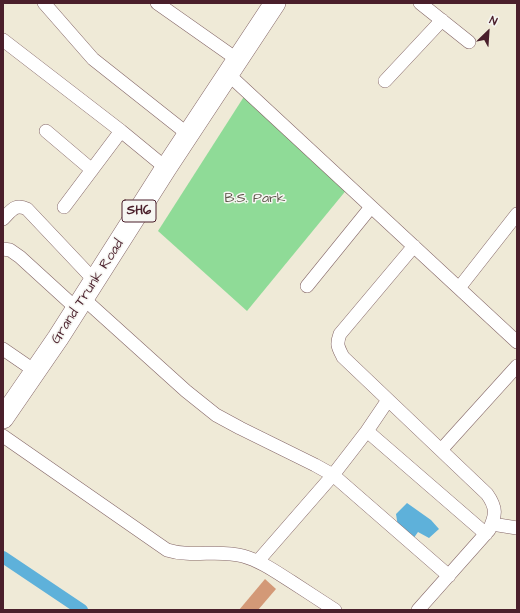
<!DOCTYPE html>
<style>
body{margin:0}
#map{position:relative;width:520px;height:613px;overflow:hidden;background:#efead7;font-family:"Architects Daughter",sans-serif}
canvas{display:block}
.frame{position:absolute;inset:0;border:4px solid #4a1f2b;pointer-events:none}
.north{position:absolute;left:468px;top:12px;width:40px;height:40px;-webkit-text-stroke:3px #f6f6f2;paint-order:stroke;rotate:25deg;font-size:11px;font-weight:700;line-height:16px;text-align:center;color:#4a1f2b}
.north::after{content:'';display:block;margin:auto;width:14px;height:18px;background:#4a1f2b;clip-path:polygon(50% 0,100% 100%,50% 72%,0 100%)}
</style>
<div id="map">
<canvas width="520" height="613"></canvas>
<div class="frame"></div>
<div class="north">N</div>
</div>
<script>
const g = document.querySelector('canvas').getContext('2d');
g.lineJoin = 'round';
function fillPath(path, color) {
  g.fillStyle = color;
  g.fill(path, 'evenodd');
}
function strokePath(path, color, width, dash) {
  g.strokeStyle = color;
  g.lineWidth = width;
  g.lineCap = dash ? 'butt' : 'round';
  g.setLineDash(dash || []);
  g.stroke(path);
}
function label(font, color, halo, rows, align = 'center') {
  g.font = font + ' "Architects Daughter",sans-serif';
  g.lineWidth = 3;
  g.setLineDash([]);
  g.textBaseline = 'middle';
  g.strokeStyle = halo;
  g.fillStyle = color;
  for (const [text, x, y, turn = 0] of rows) {
    g.save();
    g.translate(x, y);
    g.rotate((+turn || 0) * Math.PI / 180);
    g.textAlign = isNaN(turn) ? turn : align;
    if (halo) g.strokeText(text, 0, 0);
    g.fillText(text, 0, 0);
    g.restore();
  }
}
fillPath(new Path2D(`
 M245 95 348 188 247 311 158 231Z`), '#8fdb97');
fillPath(new Path2D(`
 M407 503 431 520 439 529 429 538 418 532 413 539 398 527 396 514Z`), '#5eb1da');
strokePath(new Path2D(`
 M3 557 82 610`), '#5eb1da', 12);
fillPath(new Path2D(`
 M265 579 276 589 258 610H239Z`), '#d39977');
const minor = new Path2D(`
 M44 3 93 59 189 135
 M157 3 238 60
 M420 3 469 42
 M3 40 121 131 166 168
 M228 74 517 342
 M385 81 442 20
 M46 131 92 170
 M64 207 121 131
 M3 219C11 211 15 203 27 209L95 281
 M414 246 340 334C336 345 338 347 343 357L487 494C497 508 496 515 489 530L418 610
 M3 249 10 250 20 257 77 309
 M307 286 371 207
 M459 288 517 214
 M84 299 186 391 216 415 240 428 315 465 333 475 449 576
 M3 349 35 371
 M367 431 486 534
 M3 436 167 550C192 558 218 549 243 556 261 561 276 572 292 582 306 591 321 601 335 610
 M441 450 517 366
 M492 524 517 528
 M258 561 333 475 367 431 388 400`);
const primary = new Path2D(`
 M3 418 58 338 166 168 275 3`);
strokePath(minor, '#846667', 14);
strokePath(primary, '#846667', 22);
strokePath(minor, '#fff', 13);
strokePath(primary, '#fff', 21);
for (const [x, y, w] of [
 [139,211,34]
]) {
  const box = new Path2D();
  box.roundRect(x - w / 2, y - 11, w, 22, 3);
  g.fillStyle = '#f6f6f2';
  g.fill(box);
  strokePath(box, '#4a1f2b', 1);
}
label('bold 13px', '#4a1f2b', null, [
 ["SH6",139,211]
]);
label('14px', '#5f574b', '#f6f6f2', [
 ["B.S. Park",255,199]
]);
label('14px', '#4a1f2b', '#f6f6f2', [
 ["Grand Trunk Road",88,292,-57]
]);
</script>
